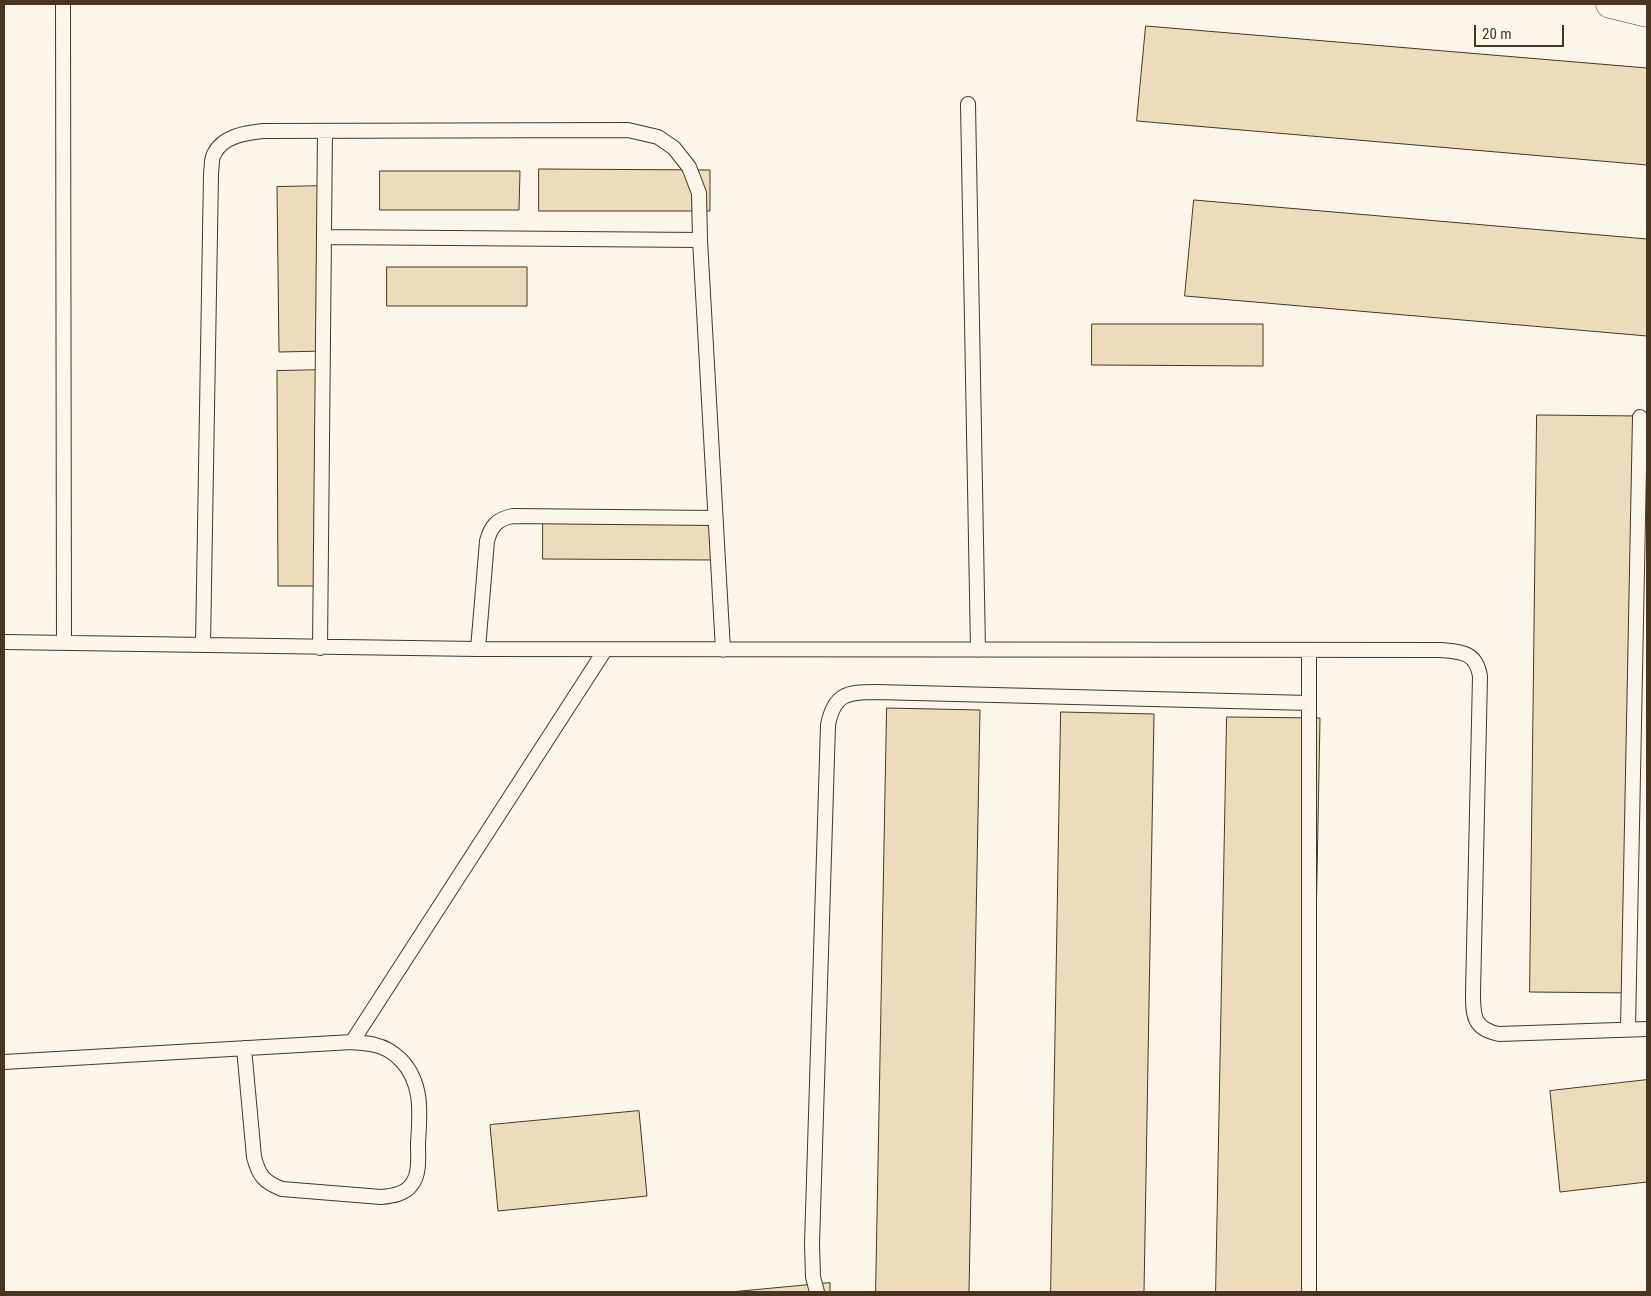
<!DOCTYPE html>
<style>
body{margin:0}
#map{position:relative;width:1651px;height:1296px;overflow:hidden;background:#fbf6e9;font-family:"Roboto Condensed",sans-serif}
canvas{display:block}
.frame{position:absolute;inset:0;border:5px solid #4a3520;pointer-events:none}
.scale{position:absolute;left:1474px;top:25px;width:90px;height:22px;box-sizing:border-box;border:2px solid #4a3520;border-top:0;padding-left:6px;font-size:15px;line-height:18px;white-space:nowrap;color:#4a3520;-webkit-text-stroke:4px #fbf6e9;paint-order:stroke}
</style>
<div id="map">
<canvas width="1651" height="1296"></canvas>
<div class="frame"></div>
<div class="scale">20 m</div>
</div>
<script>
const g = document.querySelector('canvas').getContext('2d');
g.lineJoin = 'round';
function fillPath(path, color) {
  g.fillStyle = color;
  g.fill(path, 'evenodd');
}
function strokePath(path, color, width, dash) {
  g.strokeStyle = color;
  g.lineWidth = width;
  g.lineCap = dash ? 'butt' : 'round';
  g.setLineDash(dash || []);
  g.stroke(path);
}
const building = new Path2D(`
 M1146 26 1647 68V165L1137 121Z
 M539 169 710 170V211H539Z
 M380 171H520L519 210H380Z
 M323 186 326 351 279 352 277 187Z
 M1194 200 1647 239V336L1185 296Z
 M387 267H527V306H387Z
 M1092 324H1263V366L1092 365Z
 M323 370 324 586H278L277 371Z
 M1537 415 1641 416 1634 993 1530 992Z
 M543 518 715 519 714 560 543 559Z
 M887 708 980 710 969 1292H876Z
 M1061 712 1154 714 1144 1292H1051Z
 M1227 717 1320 718 1309 1292H1216Z
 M1647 1080V1182L1560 1192 1550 1091Z
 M639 1111 647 1196 498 1211 490 1125Z
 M830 1283V1292H731Z`);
fillPath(building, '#ecdcbc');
strokePath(building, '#4a3520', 1);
const service = new Path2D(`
 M63 4 64 643
 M968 104 978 650
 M324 237 700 240
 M4 642 478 649 1441 650C1462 652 1476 652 1480 676L1473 993C1473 1015 1473 1029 1499 1034L1647 1029
 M203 645 211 174C212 168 211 159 214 154 223 136 245 133 263 131L628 130 658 137 674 148 689 167 699 193 700 240 723 650
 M320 648 325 131
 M478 649 487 541C491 526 497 519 513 516L715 518
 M1628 1029 1640 417
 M352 1042 605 650
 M4 1062 352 1042C359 1043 368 1043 375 1045 385 1047 394 1053 401 1060 423 1083 420 1113 418 1143 418 1156 420 1174 412 1184 406 1194 392 1196 381 1197L282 1189C264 1182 259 1176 254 1157L244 1048
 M817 1292 813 1277 812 1244 828 725C834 694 847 692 876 692L1309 703
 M1309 1292V650`);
const minor = new Path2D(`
 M1610 4 1647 13`);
strokePath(service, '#4a3520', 16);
strokePath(minor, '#4a3520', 29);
strokePath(service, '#fbf6e9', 14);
strokePath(minor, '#fbf6e9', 28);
</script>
